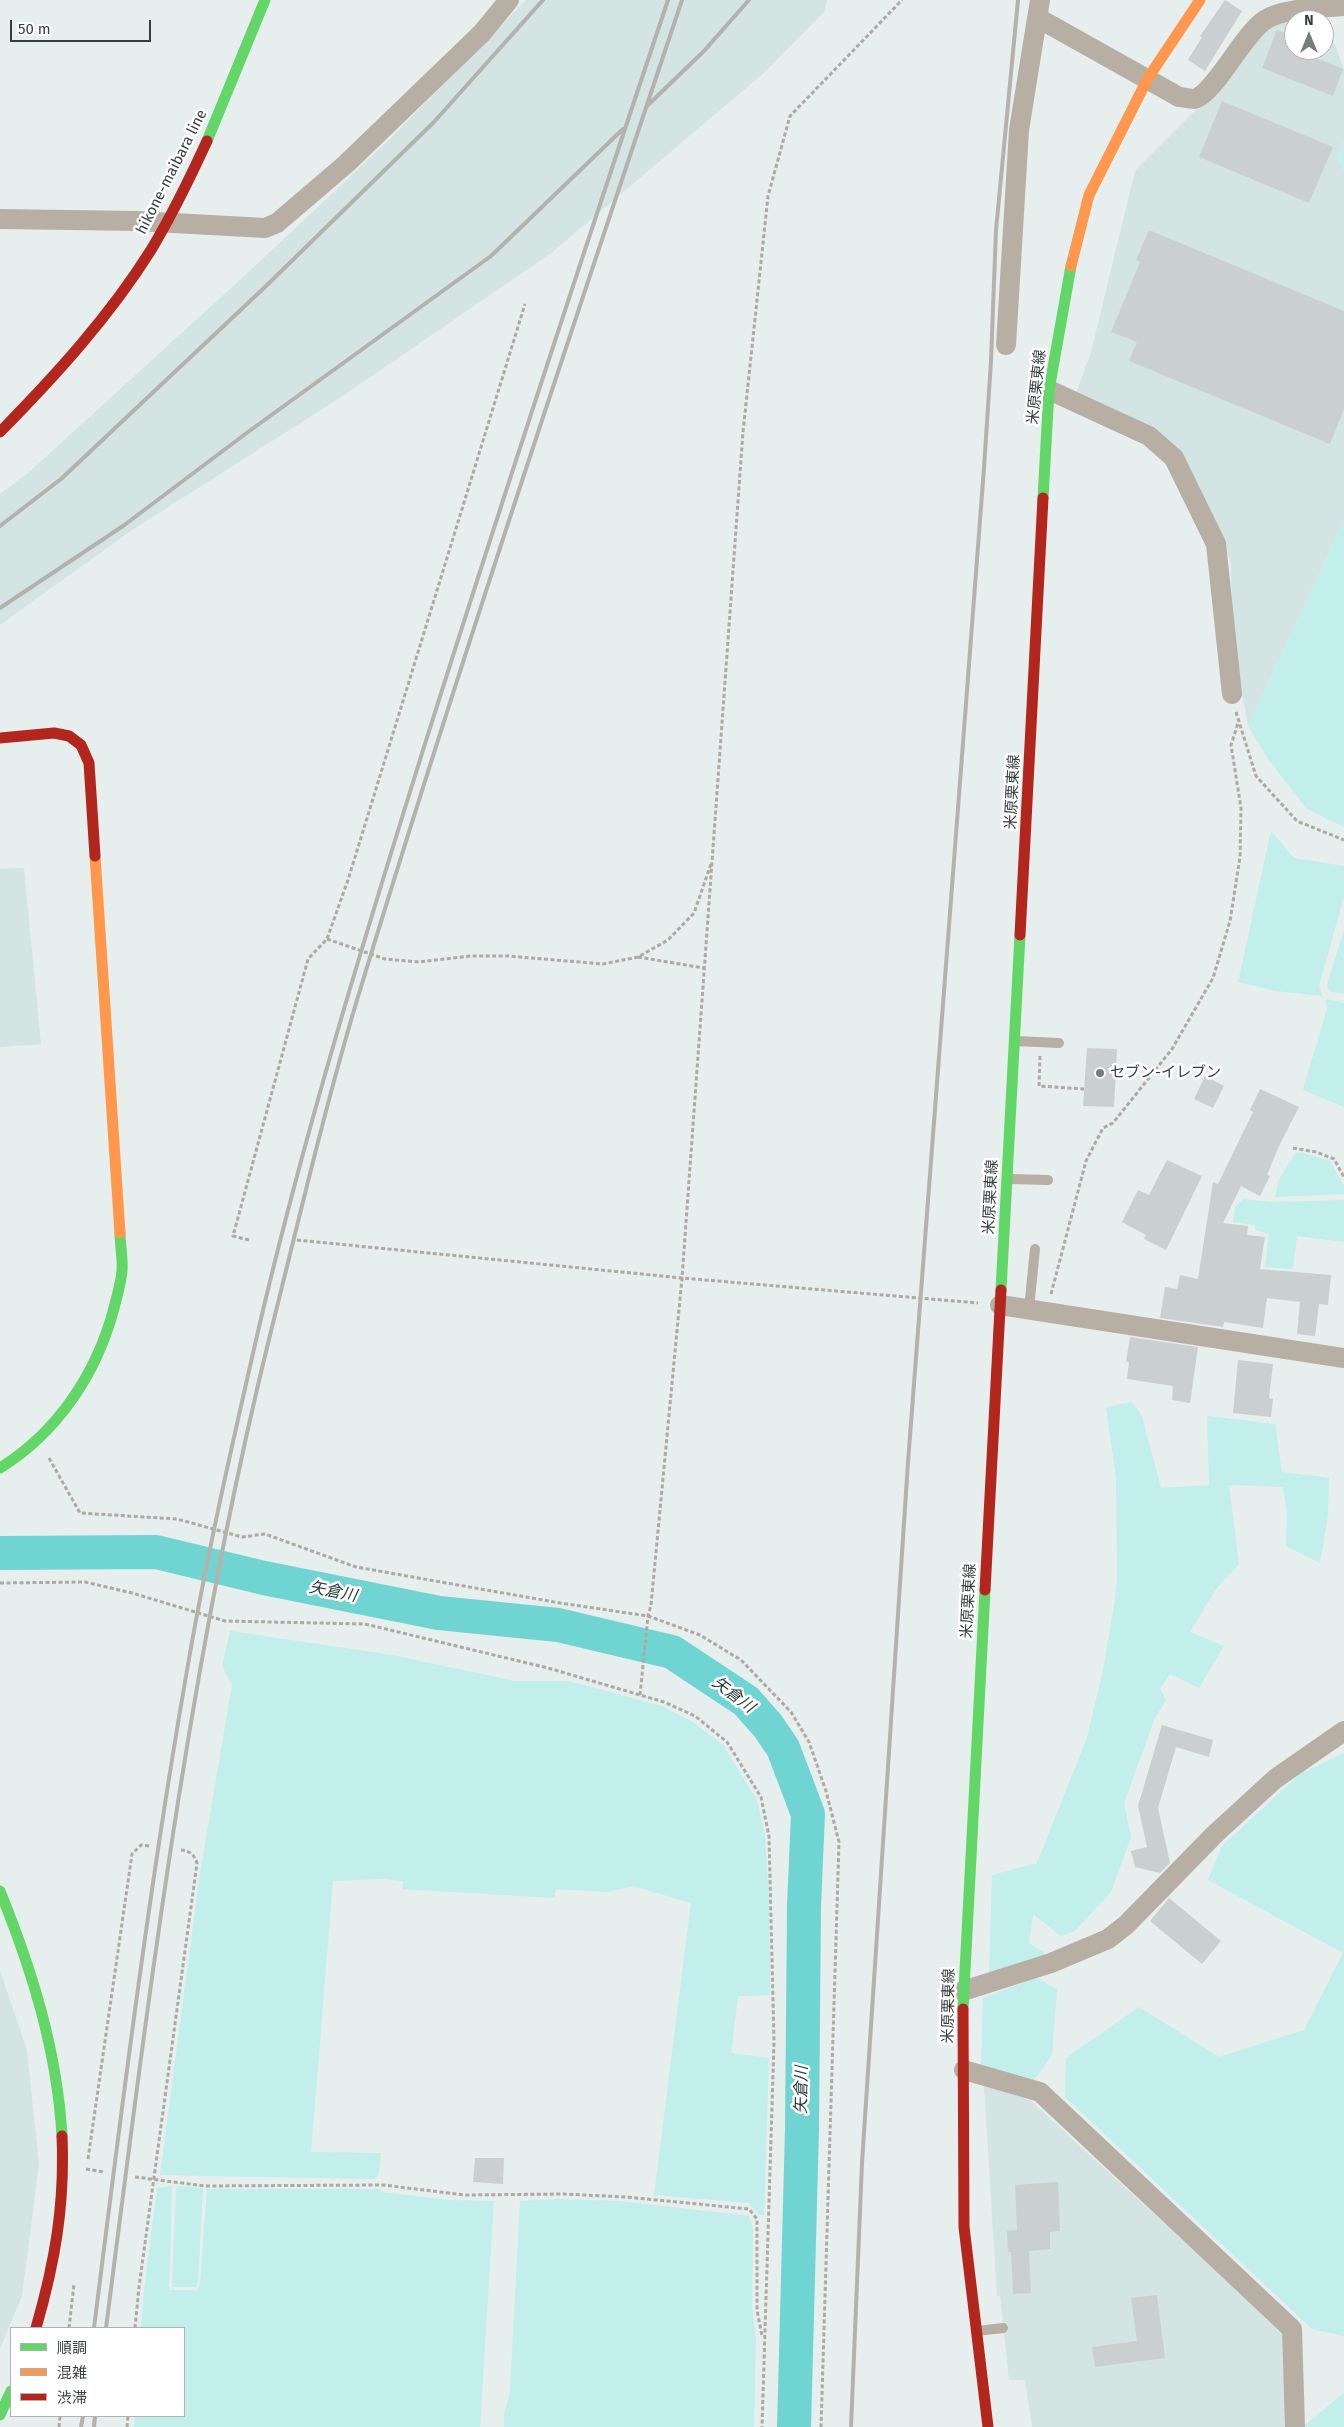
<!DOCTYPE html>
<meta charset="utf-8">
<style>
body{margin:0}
#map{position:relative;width:1344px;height:2427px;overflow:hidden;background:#e6eeee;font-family:"Fira Sans","Noto Sans JP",sans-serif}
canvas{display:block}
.legend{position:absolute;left:10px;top:2327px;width:175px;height:90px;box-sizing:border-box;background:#fff;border:1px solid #afb2b2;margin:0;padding:6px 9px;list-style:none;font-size:15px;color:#383e3e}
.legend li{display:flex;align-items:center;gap:10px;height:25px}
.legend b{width:25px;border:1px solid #afb2b2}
.north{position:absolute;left:1284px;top:10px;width:50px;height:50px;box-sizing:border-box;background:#fff;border:1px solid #afb2b2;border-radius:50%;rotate:0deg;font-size:14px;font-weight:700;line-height:20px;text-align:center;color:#383e3e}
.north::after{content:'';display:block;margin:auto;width:18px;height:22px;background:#757c7c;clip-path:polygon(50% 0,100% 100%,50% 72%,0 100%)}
.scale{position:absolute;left:10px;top:20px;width:141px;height:22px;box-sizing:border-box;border:2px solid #383e3e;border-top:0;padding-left:6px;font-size:15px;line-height:18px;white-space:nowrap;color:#383e3e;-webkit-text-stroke:4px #fff;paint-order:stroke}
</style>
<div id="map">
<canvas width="1344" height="2427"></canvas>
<ul class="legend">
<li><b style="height:6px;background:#63d668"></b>順調</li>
<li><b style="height:6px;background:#ff974d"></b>混雑</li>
<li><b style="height:6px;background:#b3261e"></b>渋滞</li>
</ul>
<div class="north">N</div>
<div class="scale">50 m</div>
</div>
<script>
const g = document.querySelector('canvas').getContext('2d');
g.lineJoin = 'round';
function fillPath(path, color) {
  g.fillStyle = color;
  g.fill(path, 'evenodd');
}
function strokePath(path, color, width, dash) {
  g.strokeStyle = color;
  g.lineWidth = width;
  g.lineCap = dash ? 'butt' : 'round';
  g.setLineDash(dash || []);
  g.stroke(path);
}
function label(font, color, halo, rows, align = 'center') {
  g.font = font + ' "Fira Sans","Noto Sans JP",sans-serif';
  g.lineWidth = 5;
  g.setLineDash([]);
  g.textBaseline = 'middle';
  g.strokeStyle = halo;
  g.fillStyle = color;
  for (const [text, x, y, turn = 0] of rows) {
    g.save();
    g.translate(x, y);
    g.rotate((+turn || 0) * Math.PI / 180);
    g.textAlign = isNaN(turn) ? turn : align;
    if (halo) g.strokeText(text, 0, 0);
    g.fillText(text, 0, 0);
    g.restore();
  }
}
fillPath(new Path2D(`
 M526 0H827L825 11 765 72 550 254 338 399 129 532 0 625V494L28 473 253 268 389 140Z
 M1324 14 1344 70V139L1337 157 1344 172V520L1248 726 1232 638 1231 562 1202 494 1179 457 1075 396 1091 352 1135 171 1216 90 1272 22ZM1294 20H1324V50H1294Z
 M24 868 41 1044 0 1047V869Z
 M0 1970 27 2050 39 2164 22 2296 0 2349Z
 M984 2085 1030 2100 1286 2335 1288 2427H1032L1025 2380H1009L1000 2296H997Z`), '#d3e4e3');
fillPath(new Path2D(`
 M1344 139V172L1337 157Z
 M1344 520V827L1307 809 1268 759 1248 726Z
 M1271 831 1294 858 1344 866V896L1319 986 1322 996 1276 991 1238 982Z
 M1344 930V994L1329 991 1327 985Z
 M1326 999 1344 1003V1107L1303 1090 1327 1009Z
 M1300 1152 1330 1161 1344 1186V1194L1275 1197 1278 1181 1295 1154Z
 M1243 1199 1271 1202 1344 1200V1242L1297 1236 1293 1269 1265 1267 1269 1234 1255 1230V1225L1233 1222 1235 1207Z
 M1132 1402 1142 1416 1161 1488 1209 1485 1207 1416 1275 1424 1282 1472 1329 1478 1328 1515 1320 1563 1286 1546 1287 1513 1283 1487 1229 1485 1239 1564 1216 1589 1190 1632 1224 1646 1199 1688 1170 1674 1160 1689 1166 1700 1155 1718 1124 1803 1131 1837 1111 1892 1075 1931 1061 1936 1033 1914 1029 1943 1049 1956 989 1977 992 1875 1037 1863 1087 1738 1103 1670 1115 1600 1117 1582 1116 1477 1106 1407Z
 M230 1631 392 1655 515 1681H569L662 1706 693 1722 723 1745 757 1800 765 1835 769 1901 770 1995 738 1996 731 2053 769 2058 764 2215H759L749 2203 654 2195 691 1903 633 1886 608 1892 556 1889 554 1898 402 1889 403 1881 382 1879 333 1881 311 2152 381 2153 378 2176 374 2179 160 2175 200 1873 232 1685 222 1666Z
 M1344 1753V2336L1312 2329 1065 2097 1066 2058 1139 2007 1219 2057 1304 2030 1343 1953 1208 1880 1222 1846 1300 1774Z
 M1036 1978 1057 1989 1052 2055 1032 2083 981 2071 983 1998Z
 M172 2186 169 2290H197L200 2283 207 2189H381V2192L448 2200 494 2201 480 2427H134L135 2416H184V2328H141L144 2291 157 2188Z
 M176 2186 203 2188 198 2281 196 2287H172Z
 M558 2199 618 2201 749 2216 753 2228 752 2307 756 2338 754 2427H504V2415L510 2391 520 2201Z
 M1344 2393V2427H1305V2425Z`), '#c2eeec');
strokePath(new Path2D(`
 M0 1553 156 1552 264 1578 439 1613 558 1625 672 1652 746 1701 768 1726 783 1748 808 1814 804 1907 802 2129 794 2427`), '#70d5d2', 34);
fillPath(new Path2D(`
 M1225 0 1242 11 1205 71 1188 60 1202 37 1200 36Z
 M1277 30 1294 37V50H1319L1316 58 1343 69 1333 96 1262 68Z
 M1222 101 1333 147 1309 203 1199 157Z
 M1149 230 1344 311V409L1330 444 1129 361 1137 342 1111 332 1140 262 1136 260Z
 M1087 1048 1117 1049 1114 1107 1083 1106Z
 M1205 1076 1224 1086 1213 1108 1194 1099Z
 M1260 1089 1299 1107 1279 1146 1267 1175 1270 1176 1260 1196 1241 1186 1223 1223 1248 1226 1247 1235 1265 1237 1260 1269 1331 1275 1328 1305 1319 1304 1315 1336 1297 1334 1300 1302 1267 1298 1263 1328 1224 1322 1223 1327 1160 1318 1165 1287 1177 1289 1180 1275 1198 1279 1213 1182 1218 1184 1253 1112 1250 1110Z
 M1167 1160 1202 1176 1166 1250 1144 1239 1146 1235 1122 1222 1138 1190 1149 1195Z
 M1130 1337 1198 1347 1190 1403 1172 1400 1173 1386 1127 1379 1129 1362H1126Z
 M1238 1360 1273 1364 1269 1398 1273 1399 1271 1417 1233 1413Z
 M1162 1725 1213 1740 1209 1757 1176 1747 1158 1808 1170 1863 1160 1873 1135 1867 1131 1851 1147 1847 1138 1806Z
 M1169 1898 1221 1941 1202 1964 1150 1921Z
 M475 2158H504L503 2184 473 2182Z
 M1058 2182 1060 2231 1050 2232V2249L1029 2251 1031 2293 1013 2294 1011 2252H1008L1007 2231 1017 2230 1015 2185Z
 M1157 2295 1165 2358 1095 2367 1092 2347 1137 2341 1131 2298Z`), '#cad0d0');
strokePath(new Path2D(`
 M1236 712 1256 776 1297 821 1344 840
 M327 939 385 959 419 962 471 956H508L603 964 638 957 668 940 694 913 711 864
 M638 957 704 968
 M1040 1056 1039 1086 1084 1089
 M1293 1148 1316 1152 1334 1159 1344 1177
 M249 1240 233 1236 308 959 327 939 348 880 525 304
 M297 1240 682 1278 978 1303
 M1051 1294 1086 1161 1103 1128 1113 1123 1172 1049 1213 978 1230 921 1240 857 1241 808 1231 745 1238 723
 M49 1458 80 1513 177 1519 242 1537 265 1534 356 1567 560 1603 648 1616 700 1635 741 1660 791 1712 809 1742 826 1791 839 1842 821 2427
 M0 1583 85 1582 132 1593 225 1621 365 1624 548 1668 664 1702 695 1716 727 1742 761 1797 769 1836 774 2042 762 2427
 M640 1695 648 1616 651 1605 682 1278 743 432 768 196 790 116 902 0
 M88 2159 132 1854 141 1845 149 1846
 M86 2169 104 2172
 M135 2177 205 2186 383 2185 465 2195 564 2194 626 2197 749 2209 757 2219V2310L762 2336
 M69 2328 74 2284
 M135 2328 139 2287 197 1863C194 1854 190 1851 181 1850
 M59 2427 60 2416
 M127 2427 128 2416`), '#aea9a1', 3, [4, 2.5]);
strokePath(new Path2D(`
 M1015 1041 1059 1043
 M1009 1179 1048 1180
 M1029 1309 1035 1249
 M977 2331 1003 2328`), '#b7afa3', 10);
strokePath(new Path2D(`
 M1038 18 1179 97C1183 97 1190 99 1194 99 1214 95 1243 34 1265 20 1283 8 1322 8 1344 6
 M0 219 137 221 265 228 277 223 346 164 482 33 509 0
 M1006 345 1019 130 1040 0
 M1049 390 1149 436 1174 458 1216 544 1232 694
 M1000 1305 1344 1358
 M963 1991 1051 1963 1108 1939 1126 1925 1215 1834 1275 1779 1344 1731
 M964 2070 1040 2092 1292 2329 1295 2427`), '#b7afa3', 20);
strokePath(new Path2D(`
 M207 141 265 0
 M1043 498 1049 390 1071 266
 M1001 1290 1020 935
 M0 1468C58 1432 97 1373 114 1308 117 1296 121 1283 122 1271 123 1258 120 1245 120 1233
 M0 1891C32 1970 57 2050 62 2136
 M963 2009 985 1590
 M0 2415 11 2391`), '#63d668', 11);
strokePath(new Path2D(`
 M1071 266 1089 195 1148 78 1200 0
 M95 856 120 1233`), '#ff974d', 11);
strokePath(new Path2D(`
 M0 432C55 376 109 317 151 250 172 215 190 178 207 141
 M0 738 54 733 69 736 81 745 89 763 95 856
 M1020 935 1043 498
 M985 1590 1001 1290
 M963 2009 964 2227 988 2427
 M36 2328C55 2262 65 2205 62 2136`), '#b3261e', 11);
strokePath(new Path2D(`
 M647 106 704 51 749 0
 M0 526 61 479 265 287 434 122 543 0
 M0 608 123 526 248 432 491 256 623 129
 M94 2328C121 2113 148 1896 185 1682 205 1563 232 1445 259 1327 305 1131 364 939 424 747 503 497 585 248 668 0
 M106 2328C149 1993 190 1656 272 1327 299 1219 325 1107 357 1000 459 665 571 332 682 0
 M81 2427 83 2416
 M94 2427 95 2416
 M851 2427 862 2163 908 1462 984 468 991 361 996 230 1018 0`), '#b3b2ad', 4);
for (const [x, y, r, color] of [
 [1100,1073,5,"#757c7c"]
]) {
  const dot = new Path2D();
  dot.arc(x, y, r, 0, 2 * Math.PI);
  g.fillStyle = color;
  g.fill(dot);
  strokePath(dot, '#fff', 2);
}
label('15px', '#383e3e', '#fff', [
 ["hikone-maibara line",172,172,-63],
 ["米原栗東線",1037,387,-84],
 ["米原栗東線",1013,792,-87],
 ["米原栗東線",991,1197,-87],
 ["米原栗東線",969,1601,-87],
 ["米原栗東線",949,2006,-89]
]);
label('15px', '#383e3e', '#fff', [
 ["セブン-イレブン",1110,1073]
], 'left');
label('italic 16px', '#223a39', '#fff', [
 ["矢倉川",333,1592,11],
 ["矢倉川",733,1695,37],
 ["矢倉川",802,2090,-89]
]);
</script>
